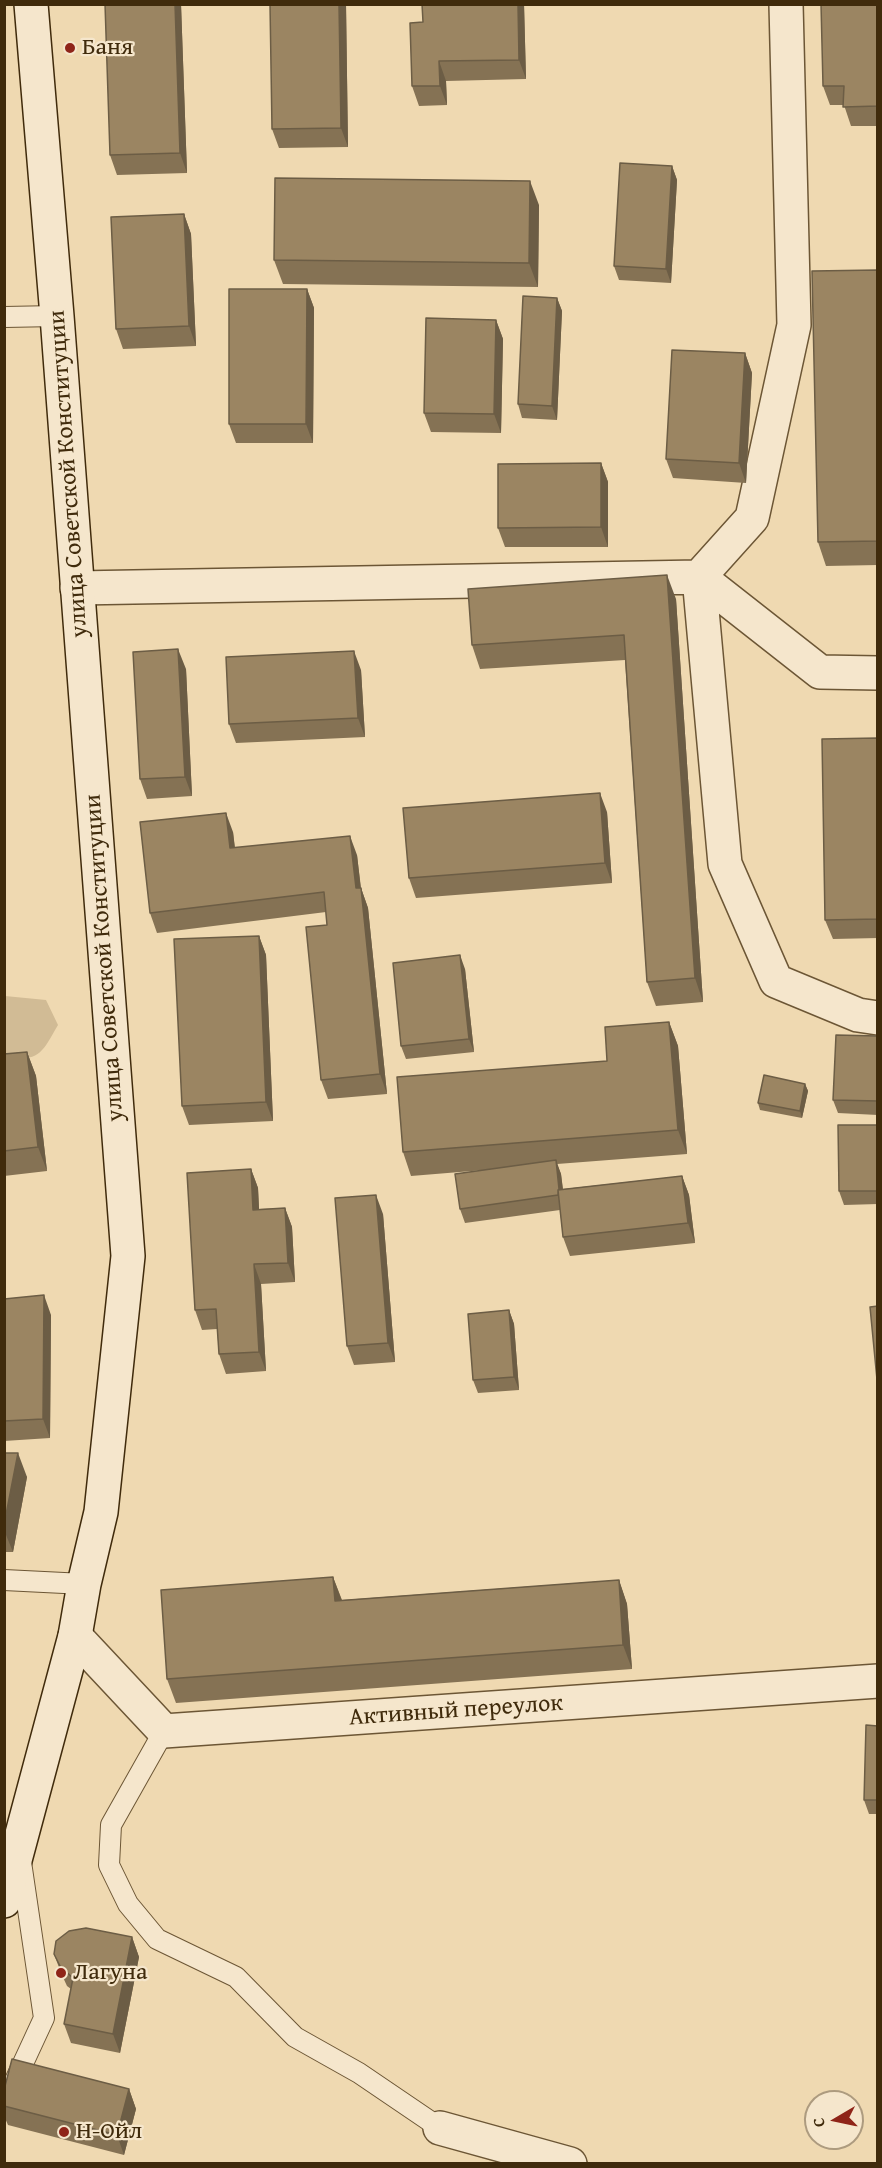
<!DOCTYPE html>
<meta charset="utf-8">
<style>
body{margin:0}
#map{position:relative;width:882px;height:2168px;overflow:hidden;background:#efd9b1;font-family:"Gentium Book Plus",serif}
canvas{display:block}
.frame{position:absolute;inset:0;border:6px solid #402b0c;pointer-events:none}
.north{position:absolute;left:804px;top:2090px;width:60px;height:60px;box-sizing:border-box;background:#f5e6cc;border:2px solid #ad9b7f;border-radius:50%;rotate:261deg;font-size:16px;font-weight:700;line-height:24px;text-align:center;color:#402b0c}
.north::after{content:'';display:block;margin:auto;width:21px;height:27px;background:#8f2418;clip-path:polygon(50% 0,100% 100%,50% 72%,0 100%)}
</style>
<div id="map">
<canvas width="882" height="2168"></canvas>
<div class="frame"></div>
<div class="north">С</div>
</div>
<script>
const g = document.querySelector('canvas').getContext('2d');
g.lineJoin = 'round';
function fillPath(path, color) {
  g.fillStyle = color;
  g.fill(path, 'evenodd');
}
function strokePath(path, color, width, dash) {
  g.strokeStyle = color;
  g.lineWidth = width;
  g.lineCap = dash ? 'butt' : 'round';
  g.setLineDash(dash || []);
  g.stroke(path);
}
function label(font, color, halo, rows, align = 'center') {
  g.font = font + ' "Gentium Book Plus",serif';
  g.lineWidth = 4.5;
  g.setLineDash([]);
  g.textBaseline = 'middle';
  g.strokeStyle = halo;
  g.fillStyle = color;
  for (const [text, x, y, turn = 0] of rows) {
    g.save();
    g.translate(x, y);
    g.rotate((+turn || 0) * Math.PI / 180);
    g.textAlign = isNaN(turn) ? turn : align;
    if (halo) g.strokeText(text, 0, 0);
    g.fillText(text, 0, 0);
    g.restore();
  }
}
fillPath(new Path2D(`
 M5 996 46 1000 58 1025C41 1054 41 1060 5 1059Z`), '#d1bb95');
const service = new Path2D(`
 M4 317 57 316
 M4 1580 84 1584
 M164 1731 111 1825 109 1865 128 1904 157 1939 236 1977 295 2037 359 2073 440 2128
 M13 2085 44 2018 21 1862`);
const minor = new Path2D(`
 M786 4 794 325 752 518 699 577 725 864 776 981 858 1015 878 1018
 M77 588 699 577 820 672 878 673
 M75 1636 164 1731 878 1681
 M440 2128 570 2164`);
const secondary = new Path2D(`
 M4 1901 75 1636 84 1584 101 1512 128 1256 57 316 31 4`);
strokePath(service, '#6c5635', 22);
strokePath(minor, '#6c5635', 36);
strokePath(secondary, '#402b0c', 36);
strokePath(service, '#f5e6cc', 20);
strokePath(minor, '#f5e6cc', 33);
strokePath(secondary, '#f5e6cc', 33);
fillPath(new Path2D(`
 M181 4 187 173 117 175 110 155Z
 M346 4 348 147 279 148 272 129Z
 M422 4H524L526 79 446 81 447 105 419 106 412 86 423 22Z
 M878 4V126H851L844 105H830L823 86Z
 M672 166 677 180 671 283 619 280 614 266Z
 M539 205 538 287 283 284 274 260Z
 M184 214 191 234 196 346 123 349 116 329Z
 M878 270V565L826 566 818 542Z
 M307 289 314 308 313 443H236L229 424Z
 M557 298 562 311 557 420 522 418 518 404Z
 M496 320 503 339 501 433 431 432 424 413Z
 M745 353 752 373 746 483 673 478 666 459Z
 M601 463 608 482V547H505L498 528Z
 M676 599 703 1002 656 1006 647 982 625 660 480 669 472 645Z
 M186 669 192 796 147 799 140 779Z
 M361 670 365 737 236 743 229 724Z
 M878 738V938L833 939 825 920Z
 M607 812 612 883 416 898 409 878Z
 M233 832 235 848 357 855 361 888 368 908 387 1094 328 1099 321 1080 327 925 326 912 157 933 150 913Z
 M259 936 266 955 273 1121 189 1125 182 1106Z
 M465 969 474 1052 406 1059 401 1046Z
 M669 1022 678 1046 687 1154 557 1164 561 1174 563 1189 682 1176 689 1195 695 1243 570 1256 563 1237 560 1210 465 1223 460 1209 484 1170 411 1176 403 1152 607 1061Z
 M878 1036V1115L838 1113 833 1100Z
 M27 1052 36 1076 47 1171 4 1176V1054Z
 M805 1084 808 1091 802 1118 760 1110 758 1103Z
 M878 1125V1204L844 1205 839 1191Z
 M251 1169 258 1188 259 1209 285 1208 292 1227 295 1282 261 1284 266 1371 226 1374 219 1354 217 1329 202 1330 195 1310Z
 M383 1214 395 1362 354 1365 347 1346Z
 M4 1299 51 1315 50 1438 4 1441Z
 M509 1310 514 1324 519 1390 478 1393 473 1380Z
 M4 1453 27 1477 13 1552H4Z
 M333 1577 342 1600 619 1580 627 1604 632 1669 176 1703 167 1679Z
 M878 1726V1814H869L864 1800Z
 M132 1937 139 1957 120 2053 71 2043 64 2024 71 1989 67 1986 61 1973 54 1954Z
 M129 2089 136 2109 124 2155 8 2125 4 2116V2090Z`), '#857254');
fillPath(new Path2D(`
 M175 4H181L187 173 180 153Z
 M339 4H346L348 147 341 128Z
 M518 4H524L526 79 519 60Z
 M439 61 446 81 447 105 440 86Z
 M672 166 677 180 671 283 666 269Z
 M530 181 539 205 538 287 529 263Z
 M184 214 191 234 196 346 189 326Z
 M307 289 314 308 313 443 306 424Z
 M557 298 562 311 557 420 552 406Z
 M496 320 503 339 501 433 494 414Z
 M745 353 752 373 746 483 739 463Z
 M601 463 608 482V547L601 527Z
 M667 575 676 599 703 1002 695 978Z
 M178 649 186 669 192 796 185 777Z
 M354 651 361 670 365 737 358 718Z
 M600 793 607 812 612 883 605 863Z
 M226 813 233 832 237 868 230 848Z
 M350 836 357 855 363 908 356 888Z
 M361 888 368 908 387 1094 380 1074Z
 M259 936 266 955 273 1121 266 1102Z
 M460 955 465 969 474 1052 469 1039Z
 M669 1022 678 1046 687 1154 678 1130Z
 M27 1052 36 1076 47 1171 38 1147Z
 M805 1084 808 1091 802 1118 800 1111Z
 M556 1160 561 1174 565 1209 560 1195Z
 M251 1169 258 1188 260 1229 253 1210Z
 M682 1176 689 1195 695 1243 688 1223Z
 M376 1195 383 1214 395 1362 388 1343Z
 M285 1208 292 1227 295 1282 288 1263Z
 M254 1264 261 1284 266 1371 259 1352Z
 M44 1295 51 1315 50 1438 43 1419Z
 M509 1310 514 1324 519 1390 514 1377Z
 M18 1453 27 1477 13 1552 4 1530V1525Z
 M333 1577 342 1601H335Z
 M619 1580 627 1604 632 1669 623 1645Z
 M132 1937 139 1957 120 2053 113 2034Z
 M129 2089 136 2109 124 2155 117 2135Z`), '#6c5d45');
const building = new Path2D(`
 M105 4H175L180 153 110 155Z
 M270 4H339L341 128 272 129Z
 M422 4H518L519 60 439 61 440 86H412L410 23 423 22Z
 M821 4H877L878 106 843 107 844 86H823Z
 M620 163 672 166 666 269 614 266Z
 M275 178 530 181 529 263 274 260Z
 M184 214 189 326 116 329 111 217Z
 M878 270V541L818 542 812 271Z
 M229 289H307L306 424H229Z
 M523 296 557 298 552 406 518 404Z
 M426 318 496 320 494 414 424 413Z
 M672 350 745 353 739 463 666 459Z
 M601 463V527L498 528V464Z
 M667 575 695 978 647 982 624 635 472 645 468 589Z
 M178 649 185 777 140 779 133 652Z
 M354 651 358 718 229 724 226 657Z
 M878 738V919L825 920 822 739Z
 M600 793 605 863 409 878 403 808Z
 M226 813 230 848 350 836 356 888H361L380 1074 321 1080 306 927 327 925 324 892 150 913 140 822Z
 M259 936 266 1102 182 1106 174 939Z
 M460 955 469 1039 401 1046 393 963Z
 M669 1022 678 1130 403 1152 397 1077 607 1061 605 1027Z
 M836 1035 878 1036V1101L833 1100Z
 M27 1052 38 1147 4 1151V1054Z
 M764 1075 805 1084 800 1111 758 1103Z
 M838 1125H878V1191H839Z
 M556 1160 559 1189 558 1190V1195L460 1209 455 1174Z
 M251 1169 253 1210 285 1208 288 1263 254 1264 259 1352 219 1354 216 1309 195 1310 187 1173Z
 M682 1176 688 1223 563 1237 558 1190Z
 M376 1195 388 1343 347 1346 335 1198Z
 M44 1295 43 1419 4 1421V1299Z
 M878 1306V1390L870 1307Z
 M509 1310 514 1377 473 1380 468 1314Z
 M4 1453H18L4 1525Z
 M333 1577 335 1601 619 1580 623 1645 167 1679 161 1590Z
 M866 1725 878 1726V1800H864Z
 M86 1928 132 1937 113 2034 64 2024 73 1978 60 1966 54 1954 56 1941 69 1931Z
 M12 2059 129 2089 117 2135 4 2106V2090Z`);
fillPath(building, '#9b8562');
strokePath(building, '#6c5d45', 1.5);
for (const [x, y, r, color] of [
 [70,48,6,"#8f2418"],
 [61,1973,6,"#8f2418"],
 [64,2132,6,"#8f2418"]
]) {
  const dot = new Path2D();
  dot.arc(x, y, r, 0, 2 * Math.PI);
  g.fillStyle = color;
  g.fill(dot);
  strokePath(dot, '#f5e6cc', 2);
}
label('24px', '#402b0c', '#f5e6cc', [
 ["Баня",82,48],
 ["Лагуна",73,1973],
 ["Н-Ойл",76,2132]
], 'left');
label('24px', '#402b0c', '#f5e6cc', [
 ["улица Советской Конституции",69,474,-94],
 ["улица Советской Конституции",105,958,-94],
 ["Активный переулок",456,1711,-4]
]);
</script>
